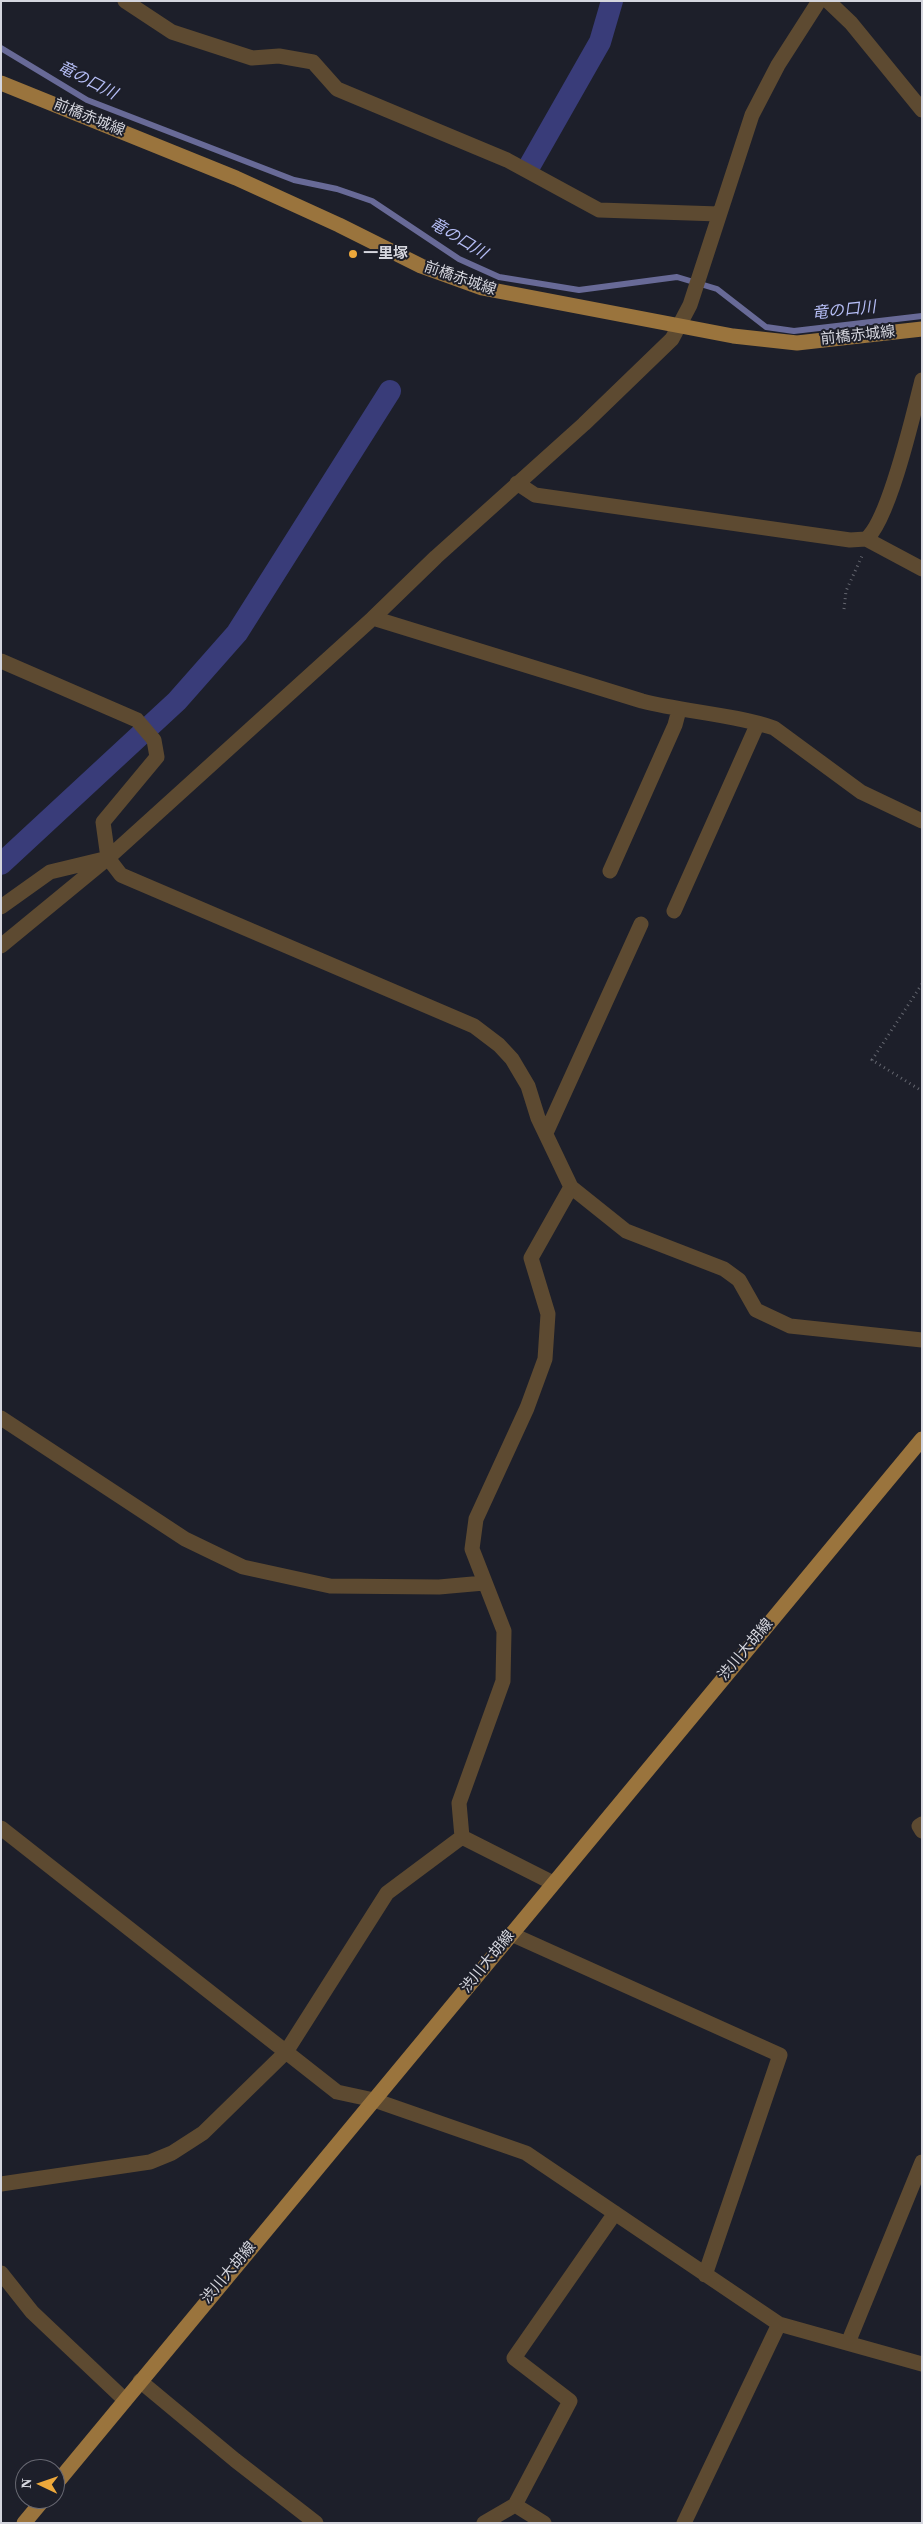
<!DOCTYPE html>
<meta charset="utf-8">
<style>
body{margin:0}
#map{position:relative;width:923px;height:2524px;overflow:hidden;background:#1d1f2a;font-family:"Source Serif 4",serif}
canvas{display:block}
.frame{position:absolute;inset:0;border:2px solid #d5d6de;pointer-events:none}
.north{position:absolute;left:15px;top:2459px;width:50px;height:50px;box-sizing:border-box;background:#1d1f2a;border:1px solid #676872;border-radius:50%;rotate:273deg;font-size:14px;font-weight:700;line-height:20px;text-align:center;color:#d5d6de}
.north::after{content:'';display:block;margin:auto;width:18px;height:22px;background:#eda83b;clip-path:polygon(50% 0,100% 100%,50% 72%,0 100%)}
</style>
<div id="map">
<canvas width="923" height="2524"></canvas>
<div class="frame"></div>
<div class="north">N</div>
</div>
<script>
const g = document.querySelector('canvas').getContext('2d');
g.lineJoin = 'round';
function strokePath(path, color, width, dash) {
  g.strokeStyle = color;
  g.lineWidth = width;
  g.lineCap = dash ? 'butt' : 'round';
  g.setLineDash(dash || []);
  g.stroke(path);
}
function label(font, color, halo, rows, align = 'center') {
  g.font = font + ' "Source Serif 4","Noto Sans JP",serif';
  g.lineWidth = 4;
  g.setLineDash([]);
  g.textBaseline = 'middle';
  g.strokeStyle = halo;
  g.fillStyle = color;
  for (const [text, x, y, turn = 0] of rows) {
    g.save();
    g.translate(x, y);
    g.rotate((+turn || 0) * Math.PI / 180);
    g.textAlign = isNaN(turn) ? turn : align;
    if (halo) g.strokeText(text, 0, 0);
    g.fillText(text, 0, 0);
    g.restore();
  }
}
strokePath(new Path2D(`
 M1 48 87 100 294 180 337 189 372 201 459 259 499 277 579 290 677 277 717 289 766 327 794 331 922 316`), '#686a97', 6);
strokePath(new Path2D(`
 M530 165 600 42 612 1
 M1 864 177 701 237 633 390 391`), '#393c79', 22);
strokePath(new Path2D(`
 M844 609 846 591 862 556
 M922 984 872 1060 922 1091`), '#656770', 3, [1, 4]);
strokePath(new Path2D(`
 M125 1 172 32 252 58 279 56 313 62 337 89 507 160 599 210 719 214
 M828 1 851 23 922 110
 M517 483 535 495 850 540 866 539C889 521 914 412 922 380
 M866 539 922 569
 M373 618 642 701C685 712 732 714 774 728L861 792 922 821
 M1 661 137 720 154 740 157 757 103 822 108 858 121 875 474 1026 499 1045 512 1059 528 1086 538 1118 571 1187 626 1231 724 1269 739 1280 756 1310 790 1326 922 1340
 M610 871 675 725 679 710
 M1 907 50 872 104 859
 M674 911 758 723
 M1 946 108 858 373 618 436 557 584 424 672 339 690 305 752 115 778 65 819 1
 M546 1133 641 924
 M1 1418 185 1539 243 1567 330 1586 439 1587 484 1583
 M922 1824 919 1826 922 1831
 M1 1828 337 2092 374 2100 526 2153 779 2324 922 2364
 M553 1883 462 1837 459 1803 503 1681 504 1631 472 1549 476 1519 527 1408 545 1359 548 1314 531 1258 571 1187
 M511 1934 780 2055 705 2275
 M1 2184 150 2162 172 2153 203 2133 286 2052 387 1893 462 1837
 M1 2273 32 2312 125 2400
 M848 2343 922 2162
 M140 2381 235 2460 316 2523
 M515 2505 570 2401 514 2358 615 2213
 M484 2523 515 2505 544 2523
 M684 2523 779 2324`), '#5d4a31', 15);
strokePath(new Path2D(`
 M1 83 236 178 339 225 421 266 482 288 733 336 797 343 922 329
 M55 2485 922 1439
 M24 2523 44 2499`), '#9a743d', 15);
for (const [x, y, r, color] of [
 [353,254,5,"#eda83b"]
]) {
  const dot = new Path2D();
  dot.arc(x, y, r, 0, 2 * Math.PI);
  g.fillStyle = color;
  g.fill(dot);
  strokePath(dot, '#1d1f2a', 2);
}
label('15px', '#d5d6de', '#1d1f2a', [
 ["前橋赤城線",89,118,22],
 ["前橋赤城線",460,279,19],
 ["前橋赤城線",858,336,-6],
 ["渋川大胡線",746,1650,-50],
 ["渋川大胡線",488,1962,-51],
 ["渋川大胡線",229,2273,-50]
]);
label('bold 15px', '#d5d6de', '#1d1f2a', [
 ["一里塚",363,254]
], 'left');
label('italic 16px', '#b5bdf5', '#1d1f2a', [
 ["竜の口川",87,81,27],
 ["竜の口川",458,239,31],
 ["竜の口川",844,311,-6]
]);
</script>
